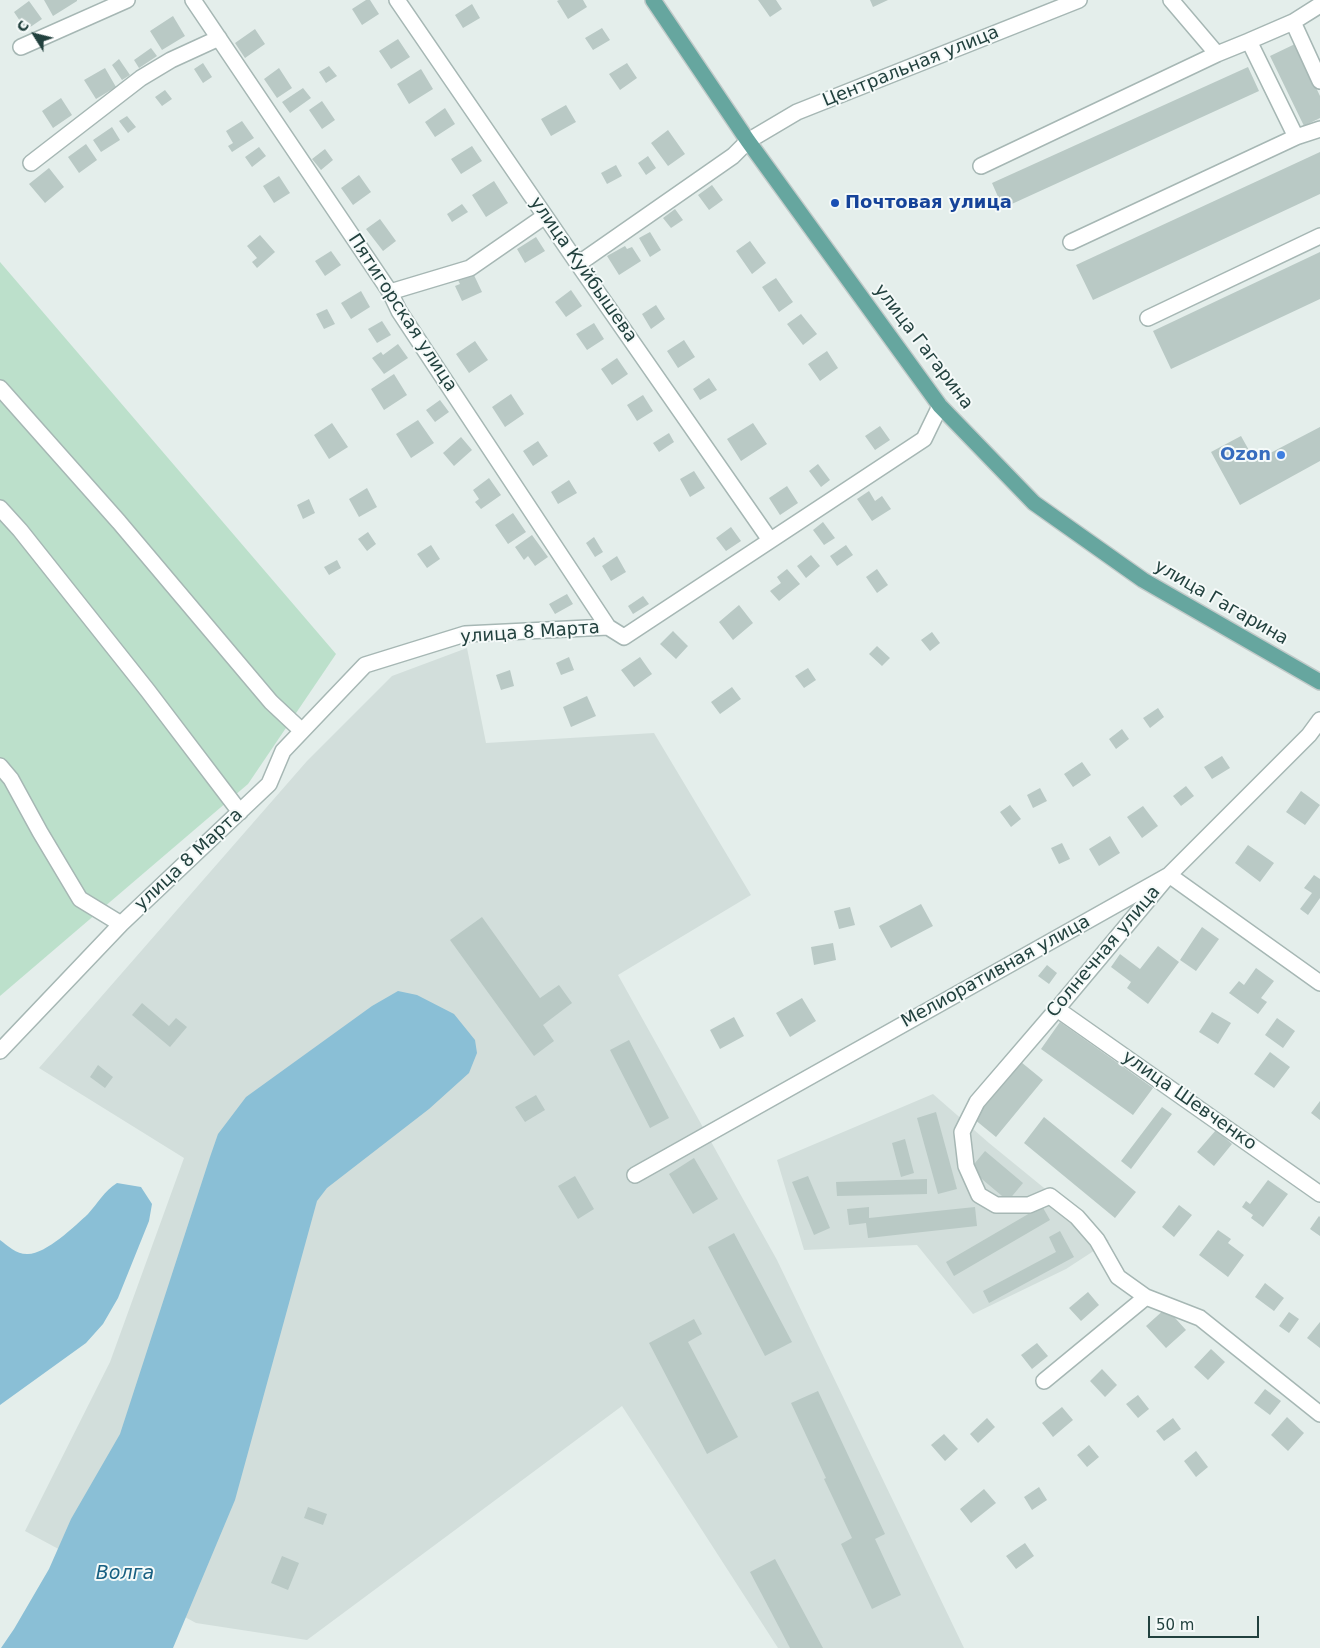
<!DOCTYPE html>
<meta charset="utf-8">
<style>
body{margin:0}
#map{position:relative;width:1320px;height:1648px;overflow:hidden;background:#e4eeeb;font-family:"DejaVu Sans",sans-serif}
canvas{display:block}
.north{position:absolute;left:10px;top:10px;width:50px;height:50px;-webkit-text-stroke:4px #f5faf9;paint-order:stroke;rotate:306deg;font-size:14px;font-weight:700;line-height:20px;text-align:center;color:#22413e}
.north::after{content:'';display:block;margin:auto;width:18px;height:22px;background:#22413e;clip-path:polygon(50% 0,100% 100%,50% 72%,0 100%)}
.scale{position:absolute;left:1148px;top:1616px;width:111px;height:22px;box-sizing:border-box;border:2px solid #22413e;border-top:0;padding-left:6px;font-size:15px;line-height:18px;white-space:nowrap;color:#22413e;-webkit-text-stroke:4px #f5faf9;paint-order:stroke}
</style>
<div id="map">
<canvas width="1320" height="1648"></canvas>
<div class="north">С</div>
<div class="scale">50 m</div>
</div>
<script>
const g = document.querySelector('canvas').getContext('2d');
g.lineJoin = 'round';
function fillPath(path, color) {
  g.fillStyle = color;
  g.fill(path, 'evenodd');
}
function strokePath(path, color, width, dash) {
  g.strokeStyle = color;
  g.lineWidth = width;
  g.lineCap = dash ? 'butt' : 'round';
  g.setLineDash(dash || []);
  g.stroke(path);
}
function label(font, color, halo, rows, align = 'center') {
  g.font = font + ' "DejaVu Sans",sans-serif';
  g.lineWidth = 4;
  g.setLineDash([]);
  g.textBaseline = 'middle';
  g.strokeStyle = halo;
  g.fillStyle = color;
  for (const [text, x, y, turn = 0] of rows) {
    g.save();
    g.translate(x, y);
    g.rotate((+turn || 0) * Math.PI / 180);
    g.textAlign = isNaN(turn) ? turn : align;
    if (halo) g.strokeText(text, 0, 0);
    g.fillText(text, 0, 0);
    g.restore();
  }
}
fillPath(new Path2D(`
 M467 648 486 743 654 733 751 895 618 975 777 1260 964 1648H778L622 1406 307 1640 196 1623 25 1531 110 1362 184 1158 39 1068 307 761 392 676Z
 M933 1094 989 1143 1109 1241 1066 1269 973 1314 917 1245 804 1250 777 1160Z`), '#d2dedb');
fillPath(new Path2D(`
 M0 262 336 654 248 784 0 996Z`), '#bce0cb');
fillPath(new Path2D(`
 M398 991 417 995 454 1014 475 1040 477 1053 469 1073 429 1109 327 1188 317 1201 235 1500 173 1648H1L14 1629 49 1569 71 1519 120 1434 210 1157 218 1134 246 1097 372 1006Z
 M117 1183 141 1187 152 1204 149 1221 118 1298 103 1324 86 1343 0 1405V1240C8 1246 16 1254 27 1254 45 1255 75 1226 88 1214 98 1203 104 1191 117 1183Z`), '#8abfd6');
fillPath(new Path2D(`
 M44 0H77V1L53 16Z
 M366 0H370L379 14 362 25 352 9Z
 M559 0H583L587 7 568 19 557 1Z
 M758 0H776L782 9 770 17Z
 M870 0H888L873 7Z
 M29 1 42 19 26 30 14 12Z
 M472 4 480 18 463 28 455 15Z
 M173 16 185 36 162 50 150 31Z
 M602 28 610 40 593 50 585 38Z
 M255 29 265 44 245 58 235 43Z
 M398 39 410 57 391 69 379 51Z
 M1295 44 1320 96V118L1304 126 1270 56Z
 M151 48 157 56 139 68 134 60Z
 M119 59 130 75 122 80 112 65Z
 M203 63 212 77 203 83 194 69Z
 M627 63 637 78 620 90 609 74Z
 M329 66 337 76 326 83 319 72Z
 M1248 67 1259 91 1003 208 992 183Z
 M105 68 116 87 96 99 84 80Z
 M279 68 292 88 277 98 264 79Z
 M421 69 433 89 409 104 397 84Z
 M303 88 311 98 290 113 282 102Z
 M165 90 172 99 162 106 155 97Z
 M61 98 72 115 53 128 42 111Z
 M322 101 335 120 322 129 309 110Z
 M566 105 576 122 551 136 541 119Z
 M445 108 455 124 435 137 425 122Z
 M127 116 136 127 128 133 119 121Z
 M242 121 254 138 232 152 228 146 233 143 226 131Z
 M112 127 120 140 101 152 93 140Z
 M668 130 685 154 668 166 651 143Z
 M86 144 97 160 79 173 68 157Z
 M472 146 482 161 461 174 451 159Z
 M259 147 266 156 252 167 245 157Z
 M325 149 333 160 321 170 312 159Z
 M1320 152V194L1093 300 1076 265Z
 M648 156 656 168 646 175 638 163Z
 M616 165 622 176 607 184 601 173Z
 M49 168 64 187 45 203 29 184Z
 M359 175 371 192 353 205 341 188Z
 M279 176 290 193 274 203 263 186Z
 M494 181 508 203 486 217 472 195Z
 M712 185 723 200 709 210 698 195Z
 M462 204 468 212 452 222 447 214Z
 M675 209 683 220 671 228 663 218Z
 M380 219 396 241 383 251 366 229Z
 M650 232 661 250 650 257 639 238Z
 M260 235 275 252 257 268 252 262 257 258 247 246Z
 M536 237 545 251 525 263 517 249Z
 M750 241 766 263 752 274 736 251Z
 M625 246 627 249 632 247 641 261 619 275 607 256Z
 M331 251 341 265 325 276 315 261Z
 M1320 252V299L1171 369 1153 331Z
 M473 273 482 292 462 301 455 286 460 284 458 280Z
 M776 278 793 302 779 312 762 287Z
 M571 290 582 306 566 317 555 302Z
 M361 291 370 307 351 319 341 303Z
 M656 305 665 319 651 329 642 314Z
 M327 309 335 324 324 329 316 314Z
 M801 314 817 334 803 345 787 324Z
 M382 321 391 335 377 343 368 329Z
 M594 323 604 339 587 350 576 334Z
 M684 340 695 357 678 368 667 351Z
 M475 341 488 360 469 373 456 354Z
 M398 344 408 358 384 374 372 358 381 352 383 355Z
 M827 351 838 368 820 381 808 364Z
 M617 358 628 374 612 385 601 369Z
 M394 374 407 395 384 410 371 389Z
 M709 378 717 390 700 400 693 389Z
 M511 394 524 414 505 427 492 407Z
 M643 395 653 411 637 421 627 405Z
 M440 400 449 412 435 422 426 410Z
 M418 420 434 443 411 458 396 434Z
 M332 423 348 447 329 459 314 435Z
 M753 423 767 444 741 461 727 439Z
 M880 426 890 440 875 450 865 436Z
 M1320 427V461L1240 505 1211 452 1241 436 1255 461Z
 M669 433 674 442 659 452 653 443Z
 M461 437 472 450 454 466 443 453Z
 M538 441 548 456 533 466 523 451Z
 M818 464 830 480 821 487 809 471Z
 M694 471 705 488 690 497 680 479Z
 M489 478 501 495 481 509 475 502 479 499 473 490Z
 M569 480 577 493 558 504 551 492Z
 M787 486 798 503 780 515 769 498Z
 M367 488 377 507 359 517 349 499Z
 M869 491 875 501 882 496 891 509 872 521 857 499Z
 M309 499 315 513 303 519 297 505Z
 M513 513 526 532 508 544 495 525Z
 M823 522 835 538 824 545 813 530Z
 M731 527 741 541 726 551 716 538Z
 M368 532 376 544 367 551 358 539Z
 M532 535 548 557 535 566 528 556 524 560 515 547Z
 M594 537 603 552 595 557 586 543Z
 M431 545 440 559 427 568 417 554Z
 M846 545 853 555 837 566 830 556Z
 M811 555 820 566 806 578 797 566Z
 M617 556 626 572 611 581 602 566Z
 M337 560 341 568 329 575 324 567Z
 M787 569 800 584 779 601 770 591 781 583 777 577Z
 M877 569 888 585 877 593 866 577Z
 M567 594 573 604 555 614 549 604Z
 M643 596 649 604 633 614 628 606Z
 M739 605 753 623 733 640 719 622Z
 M673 631 688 646 676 659 660 644Z
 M932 632 940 643 930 651 921 640Z
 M877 646 890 658 882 666 869 654Z
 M569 657 574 670 561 675 556 663Z
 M640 657 652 674 634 687 621 670Z
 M808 668 816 680 804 688 795 676Z
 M510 670 514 686 501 690 496 675Z
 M732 687 741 699 720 714 711 702Z
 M587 696 596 716 571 727 563 707Z
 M1158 708 1164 717 1150 728 1143 718Z
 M1122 729 1129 739 1116 749 1109 739Z
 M1222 756 1230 768 1212 779 1204 767Z
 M1082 762 1091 775 1073 787 1064 774Z
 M1186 786 1194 796 1181 806 1173 796Z
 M1040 788 1047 801 1033 808 1027 795Z
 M1301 791 1320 805 1305 825 1286 812Z
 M1010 805 1021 819 1011 827 1000 812Z
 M1143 806 1158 826 1142 838 1127 817Z
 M1110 836 1120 853 1099 866 1089 849Z
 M1062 843 1070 859 1059 864 1051 848Z
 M1248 845 1274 863 1260 882 1235 863Z
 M1314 875 1320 879V898L1308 915 1300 909 1312 893 1304 888Z
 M921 904 933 926 891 948 879 926Z
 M850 907 855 925 839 929 834 911Z
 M482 917 540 998 559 985 572 1003 543 1025 554 1041 534 1056 450 940Z
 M1202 927 1219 939 1196 971 1180 960Z
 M833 943 836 960 814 965 811 947Z
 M1158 946 1179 962 1148 1004 1127 988 1131 982 1111 967 1120 954 1140 969Z
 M1047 965 1057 973 1049 984 1038 976Z
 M1256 968 1274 981 1261 998 1267 1002 1258 1014 1229 993 1239 981 1244 985Z
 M802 998 816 1021 790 1037 776 1013Z
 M142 1003 169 1026 176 1018 187 1027 170 1047 132 1015Z
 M1212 1012 1231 1023 1218 1044 1199 1032Z
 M734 1017 744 1036 720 1049 710 1030Z
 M1277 1018 1295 1031 1283 1048 1265 1035Z
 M1060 1022 1153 1088 1133 1115 1041 1049Z
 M629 1040 669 1118 650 1128 610 1050Z
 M1270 1052 1290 1067 1274 1088 1254 1074Z
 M1021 1062 1043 1080 996 1137 974 1119Z
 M98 1065 113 1077 105 1088 90 1077Z
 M536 1095 545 1110 525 1122 515 1107Z
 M1320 1101V1120L1311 1113Z
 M1162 1107 1172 1114 1131 1169 1121 1161Z
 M936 1112 957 1189 938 1194 917 1118Z
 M1044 1117 1136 1192 1115 1218 1024 1143Z
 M1216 1130 1232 1144 1214 1166 1197 1152Z
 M905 1139 914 1173 901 1177 892 1143Z
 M985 1151 1023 1183 1008 1201 970 1169Z
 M694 1158 718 1199 693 1214 669 1174Z
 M575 1176 594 1209 578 1219 558 1186Z
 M808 1176 830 1228 814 1235 792 1182Z
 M927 1179V1194L837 1196 836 1182Z
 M1268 1180 1288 1194 1263 1227 1251 1218 1253 1215 1242 1207 1246 1201 1250 1204Z
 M1179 1205 1192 1215 1174 1237 1162 1227Z
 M1042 1206 1050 1220 954 1276 946 1262Z
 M869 1207V1218L975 1207 977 1226 868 1238 866 1223 849 1225 847 1209Z
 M1319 1216 1320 1217V1236L1310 1229Z
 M1218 1230 1231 1239 1228 1243 1244 1255 1228 1277 1199 1255Z
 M1060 1231 1074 1257 989 1303 983 1291 1056 1252 1049 1237Z
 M734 1233 792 1342 765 1356 708 1247Z
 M1265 1283 1284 1298 1274 1311 1255 1297Z
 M1088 1292 1099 1305 1081 1321 1069 1308Z
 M1166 1308 1186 1330 1166 1348 1146 1326Z
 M1289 1312 1299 1319 1289 1333 1279 1326Z
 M694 1319 702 1334 688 1342 738 1437 707 1454 649 1343Z
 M1320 1322V1348L1307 1338Z
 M1037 1343 1048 1356 1032 1369 1021 1355Z
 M1211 1349 1225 1362 1208 1380 1194 1367Z
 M1102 1369 1117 1385 1105 1397 1090 1381Z
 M1265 1389 1281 1401 1270 1415 1254 1403Z
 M818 1391 885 1534 875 1539 901 1595 872 1609 841 1544 852 1538 824 1479 826 1478 791 1403Z
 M1138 1395 1149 1409 1138 1418 1126 1404Z
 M1062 1407 1073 1420 1053 1437 1042 1423Z
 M1287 1417 1304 1433 1288 1451 1271 1435Z
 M987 1418 995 1427 978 1443 970 1434Z
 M1173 1418 1181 1429 1164 1441 1156 1431Z
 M944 1434 958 1449 945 1461 931 1445Z
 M1089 1445 1099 1457 1087 1467 1077 1455Z
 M1196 1451 1208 1467 1196 1477 1184 1461Z
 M1039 1487 1047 1500 1032 1510 1024 1497Z
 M984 1489 996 1503 971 1523 960 1509Z
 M308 1507 327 1514 323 1525 304 1518Z
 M1025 1543 1034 1556 1016 1569 1006 1556Z
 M282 1556 299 1563 288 1590 271 1583Z
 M775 1559 823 1648H790L750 1572Z`), '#b9c9c5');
const street = new Path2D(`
 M193 0 390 292 399 311 608 627
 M397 0 578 264 770 540
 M1171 0 1217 54 1249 41 1296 137 1320 129
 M1293 22 1320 81
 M1249 41 1293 22 1320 5
 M21 47 127 0
 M31 163 141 78 171 60 219 38
 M981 166 1217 54
 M1071 242 1296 137
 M578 264 733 156 748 141 797 112 1079 0
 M390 292 470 268 545 216
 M1148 318 1320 236
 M0 388 119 522 271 702 302 731
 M0 508 20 530 148 691 240 812
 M0 766 11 779 40 832 80 899 121 924
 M1320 983 1169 875 1057 1009 977 1102 962 1132 966 1166 979 1195 996 1205H1029L1050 1196 1077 1217 1097 1240 1118 1277 1146 1297 1200 1318 1320 1414
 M1057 1009 1320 1194
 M0 1051 121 924 269 784 283 751 365 665 465 634 608 627 624 637 924 439 940 406
 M635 1175 1169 875 1309 735 1320 720
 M1044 1381 1146 1297`);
const primary = new Path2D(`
 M653 0 748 141 940 406 1034 503 1143 580 1320 682`);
strokePath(street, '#a6b7b4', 18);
strokePath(primary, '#c1cac9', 18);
strokePath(street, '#fff', 15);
strokePath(primary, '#66a69f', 15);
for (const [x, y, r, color] of [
 [835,203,5,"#1a4fb4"],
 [1281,455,5,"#3f7fe0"]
]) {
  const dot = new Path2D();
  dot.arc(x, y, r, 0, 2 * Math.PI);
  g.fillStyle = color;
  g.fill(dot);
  strokePath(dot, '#f5faf9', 2);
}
label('18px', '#22413e', '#f5faf9', [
 ["Центральная улица",911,67,-22],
 ["улица Куйбышева",583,270,55],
 ["Пятигорская улица",402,313,57],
 ["улица Гагарина",923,347,53],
 ["улица Гагарина",1221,603,30],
 ["улица 8 Марта",530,633,-4],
 ["улица 8 Марта",189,860,-43],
 ["Солнечная улица",1104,952,-50],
 ["Мелиоративная улица",996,972,-29],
 ["улица Шевченко",1189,1101,35]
]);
label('bold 18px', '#164399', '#f5faf9', [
 ["Почтовая улица",845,203]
], 'left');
label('bold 18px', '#366cbe', '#f5faf9', [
 ["Ozon",1271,455]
], 'right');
label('italic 19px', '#186082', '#f5faf9', [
 ["Волга",125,1574]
]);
</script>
